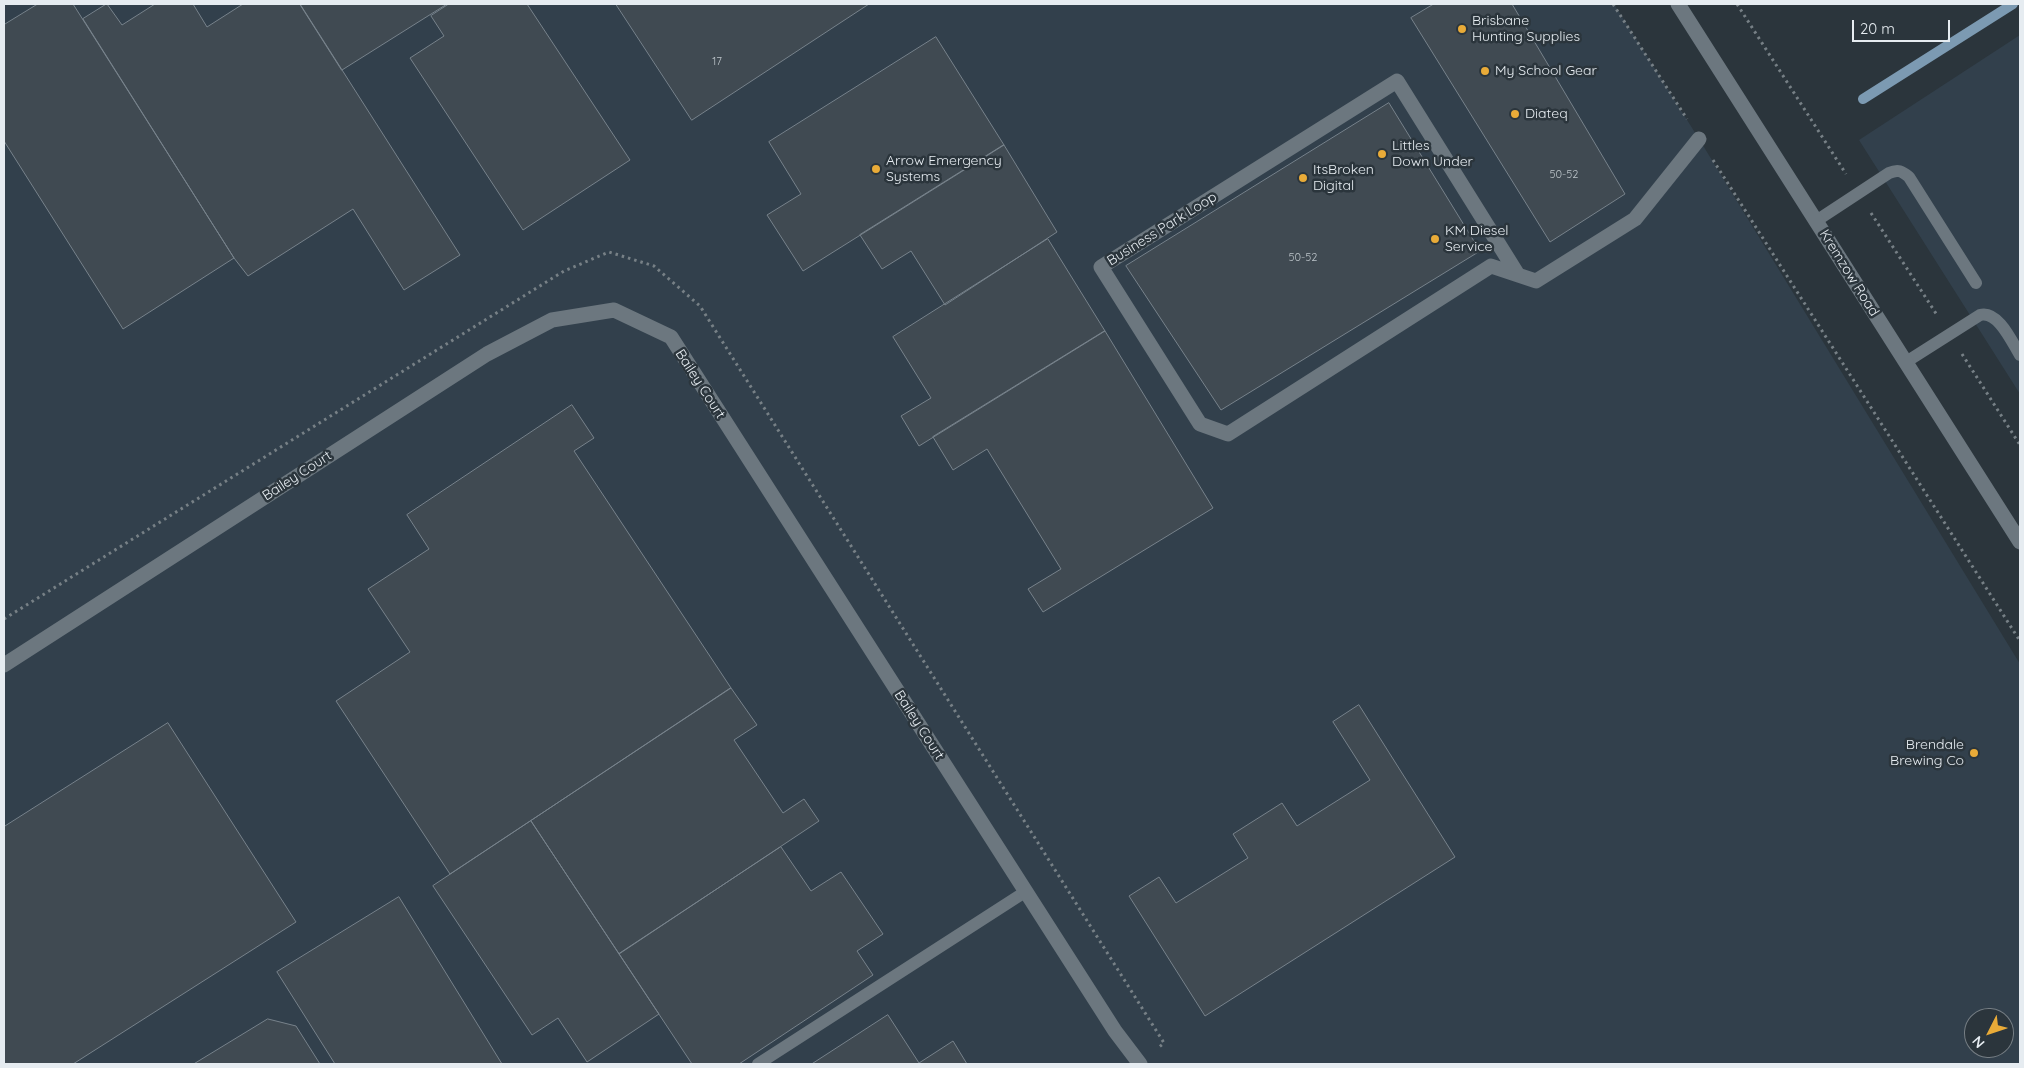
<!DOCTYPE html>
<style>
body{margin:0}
#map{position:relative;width:2024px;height:1068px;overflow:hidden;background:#2b353c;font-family:Quicksand,sans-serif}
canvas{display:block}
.frame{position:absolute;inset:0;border:5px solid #e6ecf1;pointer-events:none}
.north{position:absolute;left:1964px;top:1008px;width:50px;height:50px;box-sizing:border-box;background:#2b353c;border:1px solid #767e84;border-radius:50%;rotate:229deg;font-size:14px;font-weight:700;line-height:20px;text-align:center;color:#e6ecf1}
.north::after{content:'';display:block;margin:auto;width:18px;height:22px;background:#e9ab38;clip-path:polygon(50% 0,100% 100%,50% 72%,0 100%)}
.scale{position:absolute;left:1852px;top:20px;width:98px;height:22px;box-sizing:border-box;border:2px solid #e6ecf1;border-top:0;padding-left:6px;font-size:15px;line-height:18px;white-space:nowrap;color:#e6ecf1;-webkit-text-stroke:4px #2b353c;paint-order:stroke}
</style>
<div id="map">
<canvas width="2024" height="1068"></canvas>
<div class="frame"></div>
<div class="north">N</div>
<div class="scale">20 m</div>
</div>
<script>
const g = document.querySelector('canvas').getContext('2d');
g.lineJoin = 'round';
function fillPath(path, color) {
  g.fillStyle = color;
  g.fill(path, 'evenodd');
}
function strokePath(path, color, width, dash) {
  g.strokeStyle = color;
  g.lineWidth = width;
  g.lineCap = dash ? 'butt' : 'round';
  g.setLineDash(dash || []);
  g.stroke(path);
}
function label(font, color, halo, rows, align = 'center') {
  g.font = font + ' Quicksand,sans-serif';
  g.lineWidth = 5;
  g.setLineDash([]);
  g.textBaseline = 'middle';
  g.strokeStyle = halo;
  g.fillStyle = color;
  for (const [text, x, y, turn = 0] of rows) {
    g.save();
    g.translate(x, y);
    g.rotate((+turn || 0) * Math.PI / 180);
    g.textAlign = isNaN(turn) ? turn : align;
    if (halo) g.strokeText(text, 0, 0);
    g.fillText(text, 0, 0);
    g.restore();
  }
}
fillPath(new Path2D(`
 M4 4H1614L1699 139 2020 664V1064H4ZM1974 1018H2004V1048H1974Z
 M2020 35V394L1859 140Z`), '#32404c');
strokePath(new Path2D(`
 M1863 99 2013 4`), '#7c9ab2', 10);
const building = new Path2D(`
 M38 4H73L234 258 123 329 4 141V25Z
 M107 4 122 25 155 4H193L207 27 243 4H300L460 255 404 290 353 209 248 276 234 258 83 19Z
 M300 4H447L342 70Z
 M449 4H527L630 160 523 230 410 58 444 36 431 16Z
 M616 4H869L692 120Z
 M1434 4H1512L1625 194 1550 242 1411 18Z
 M936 37 1004 145 803 271 767 215 801 194 769 142Z
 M1389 103 1480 251 1221 410 1126 266Z
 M1004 145 1057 232 945 305 911 251 882 269 860 235Z
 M1048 239 1105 331 919 446 901 416 931 398 893 337Z
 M1105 331 1213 508 1043 612 1028 589 1061 569 987 449 953 470 933 437Z
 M572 405 594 438 574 451 731 688 450 874 336 701 410 652 368 589 429 549 407 515Z
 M731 688 757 725 734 740 783 813 804 799 819 821 619 954 531 821Z
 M1359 705 1455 857 1205 1016 1129 896 1159 877 1176 903 1248 858 1233 834 1282 803 1297 826 1370 780 1333 722Z
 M168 723 296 922 73 1064H4V827Z
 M531 821 659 1014 587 1062 558 1018 532 1035 433 886Z
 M781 847 811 891 841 872 883 934 857 951 873 975 739 1064H692L619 954Z
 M399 897 502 1064H335L277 972Z
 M888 1015 919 1063 953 1041 967 1064H812Z
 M268 1019 296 1026 320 1064H194Z`);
fillPath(building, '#404a52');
strokePath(building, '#77828b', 1);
strokePath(new Path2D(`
 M1613 4 1687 119
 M1737 4 1846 174
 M1713 160 2020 641
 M1871 213 1937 315
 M1962 354 2020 445
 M4 619 564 271 609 252 654 266 700 306 1164 1043 1158 1048`), '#778086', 3, [2.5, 4]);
strokePath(new Path2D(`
 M1816 221 1889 173C1898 169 1902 171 1909 177L1976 283
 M1906 362 1980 315C1998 310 2012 342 2020 355
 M758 1064 1025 892`), '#6c777f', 12);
strokePath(new Path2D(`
 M1518 275 1397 81 1101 267 1200 424 1228 434 1491 266 1536 281 1635 219 1699 139
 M4 665 487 354 552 320 614 310 671 337 1115 1031 1140 1064`), '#6c777f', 15);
strokePath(new Path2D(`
 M1678 4 2020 542`), '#6c777f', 15);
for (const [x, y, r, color] of [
 [1462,29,5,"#e9ab38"],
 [1485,71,5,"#e9ab38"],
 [1515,114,5,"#e9ab38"],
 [1382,154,5,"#e9ab38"],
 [876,169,5,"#e9ab38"],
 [1303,178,5,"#e9ab38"],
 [1435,239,5,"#e9ab38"],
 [1974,753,5,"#e9ab38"]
]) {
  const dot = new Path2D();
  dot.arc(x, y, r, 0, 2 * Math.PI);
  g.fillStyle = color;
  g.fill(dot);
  strokePath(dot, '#2b353c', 2);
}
label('11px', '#bcc4c9', null, [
 ["17",717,62],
 ["50-52",1564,175],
 ["50-52",1303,258]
]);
label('14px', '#e6ecf1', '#2b353c', [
 ["Brisbane",1472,21],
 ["Hunting Supplies",1472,37],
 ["My School Gear",1495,71],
 ["Diateq",1525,114],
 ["Littles",1392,146],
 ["Down Under",1392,162],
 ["Arrow Emergency",886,161],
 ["Systems",886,177],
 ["ItsBroken",1313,170],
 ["Digital",1313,186],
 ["KM Diesel",1445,231],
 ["Service",1445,247],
 ["Brendale",1964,745,"right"],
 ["Brewing Co",1964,761,"right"]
], 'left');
label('14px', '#e6ecf1', '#2b353c', [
 ["Business Park Loop",1162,229,-32],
 ["Kremzow Road",1849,273,58],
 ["Bailey Court",700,384,57],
 ["Bailey Court",297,476,-33],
 ["Bailey Court",919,725,57]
]);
</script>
